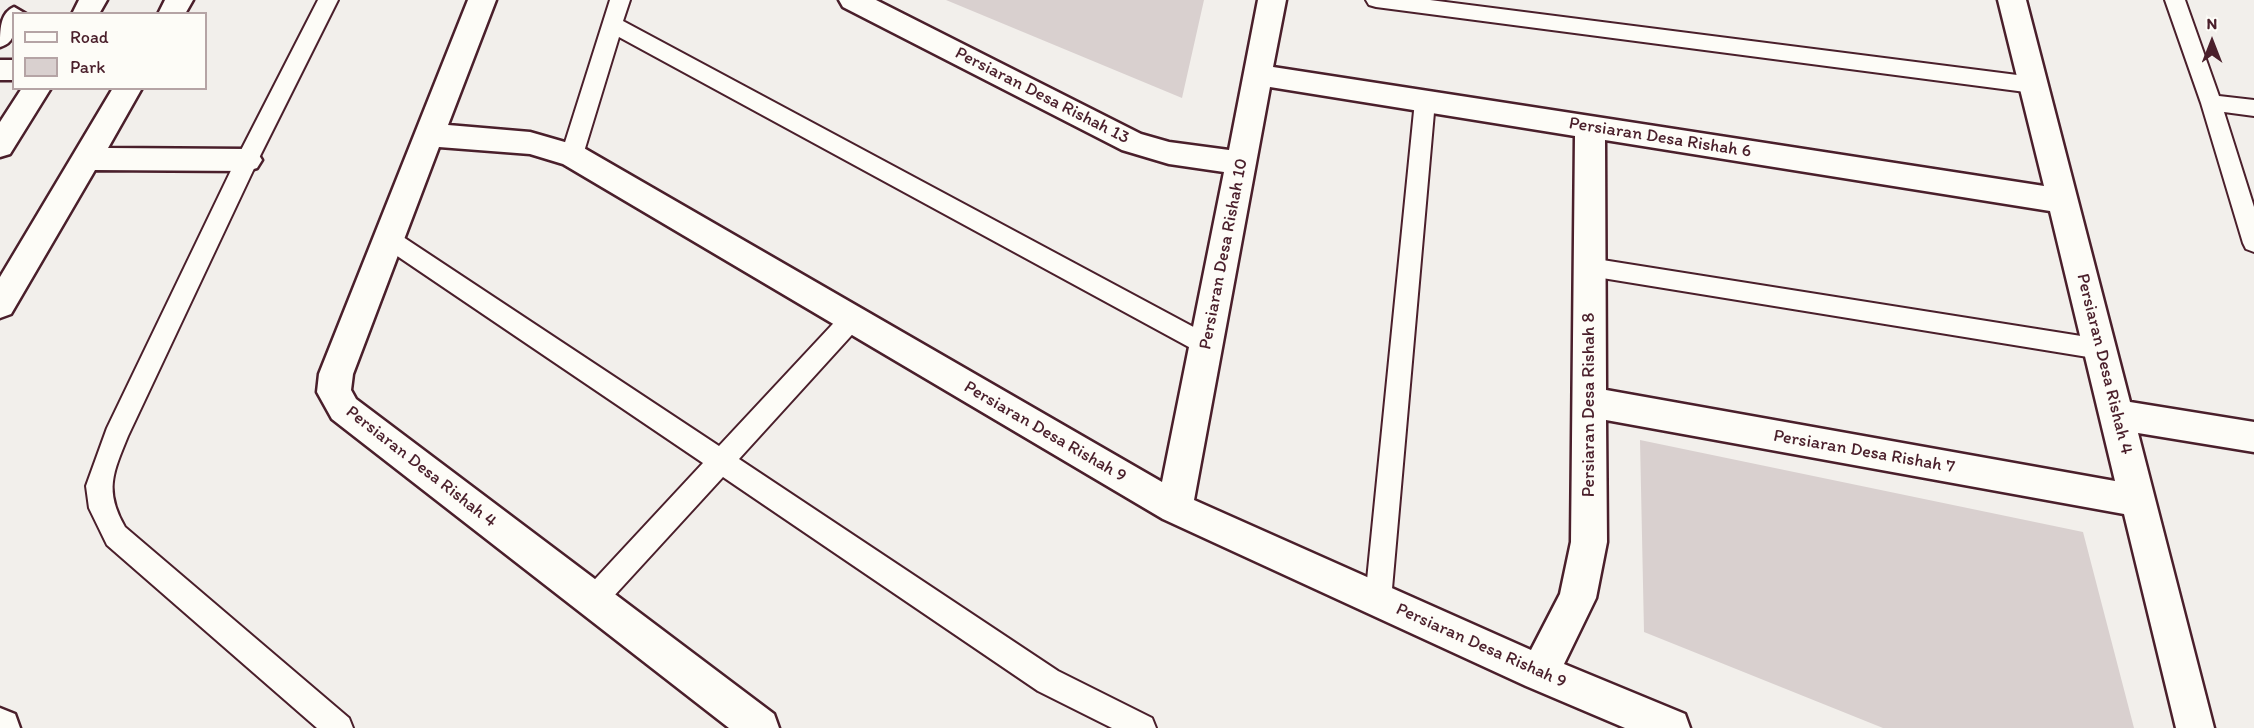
<!DOCTYPE html>
<style>
body{margin:0}
#map{position:relative;width:2254px;height:728px;overflow:hidden;background:#f2efeb;font-family:Itim,sans-serif}
canvas{display:block}
.legend{position:absolute;left:12px;top:12px;width:195px;height:78px;box-sizing:border-box;background:#fdfcf7;border:2px solid #b5a4a5;margin:0;padding:8px 10px;list-style:none;font-size:18px;color:#4a1f2b}
.legend li{display:flex;align-items:center;gap:12px;height:30px}
.legend b{width:30px;border:2px solid #b5a4a5}
.north{position:absolute;left:2182px;top:12px;width:60px;height:60px;-webkit-text-stroke:4px #fdfcf7;paint-order:stroke;rotate:0deg;font-size:16px;font-weight:700;line-height:24px;text-align:center;color:#4a1f2b}
.north::after{content:'';display:block;margin:auto;width:21px;height:27px;background:#4a1f2b;clip-path:polygon(50% 0,100% 100%,50% 72%,0 100%)}
</style>
<div id="map">
<canvas width="2254" height="728"></canvas>
<ul class="legend">
<li><b style="height:8px;background:#fdfcf7"></b>Road</li>
<li><b style="height:16px;background:#d9d0cf"></b>Park</li>
</ul>
<div class="north">N</div>
</div>
<script>
const g = document.querySelector('canvas').getContext('2d');
g.lineJoin = 'round';
function fillPath(path, color) {
  g.fillStyle = color;
  g.fill(path, 'evenodd');
}
function strokePath(path, color, width, dash) {
  g.strokeStyle = color;
  g.lineWidth = width;
  g.lineCap = dash ? 'butt' : 'round';
  g.setLineDash(dash || []);
  g.stroke(path);
}
function label(font, color, halo, rows, align = 'center') {
  g.font = font + ' Itim,sans-serif';
  g.lineWidth = 5;
  g.setLineDash([]);
  g.textBaseline = 'middle';
  g.strokeStyle = halo;
  g.fillStyle = color;
  for (const [text, x, y, turn = 0] of rows) {
    g.save();
    g.translate(x, y);
    g.rotate((+turn || 0) * Math.PI / 180);
    g.textAlign = isNaN(turn) ? turn : align;
    if (halo) g.strokeText(text, 0, 0);
    g.fillText(text, 0, 0);
    g.restore();
  }
}
fillPath(new Path2D(`
 M946 0H1204L1182 98Z
 M1640 440 2083 532 2134 728H1883L1644 632Z`), '#d9d0cf');
const service = new Path2D(`
 M318 0H338L258 160 128 436C113 473 104 490 125 527L349 718 353 728H317L107 545 89 508 86 486 107 428 236 160Z
 M610 0H630L623 21 1214 338 1218 345 1214 352 1206 355 1198 352 619 37 583 155 580 161 572 163 564 161 561 155Z
 M1366 0H1430L2033 77 2040 80 2043 85 2040 90 2033 93 1376 7 1369 5Z
 M2165 0H2185L2219 96 2254 100V116L2224 112 2254 207V252L2246 249 2243 243 2201 103Z
 M1425 93 1432 95 1435 101 1391 600 1387 609 1378 613 1369 609 1365 600 1415 101 1418 95Z
 M389 230 397 233 719 446 844 312 852 309 860 312 864 319 860 326 739 459 1058 671 1152 718 1156 728H1112L1038 691 723 477 602 609 593 613 584 609 580 600 584 591 703 463 381 245 378 239 381 233Z
 M1590 258 2100 339 2108 342 2112 349 2108 356 2100 359 1590 276 1582 274 1579 267 1582 260Z`);
const minor = new Path2D(`
 M79 0H107L99 14H72Z
 M165 0H193L185 14H158Z
 M468 0H496L448 125 530 132 582 147 1162 482 1224 172 1169 164 1122 150 843 7 839 0H876L1141 134 1169 142 1229 150 1258 0H1286L1273 67 2044 186 1998 0H2026L2130 402 2254 422V452L2138 433 2214 728H2176L2124 514 1606 420 1607 542 1596 598 1564 664 1685 714 1690 728H1625L1526 686 1163 519 563 164 530 154 439 147 353 374 351 390 356 399 774 714 779 728H729L332 419 317 392 319 374ZM1270 87 1575 136 1571 542 1560 594 1531 650 1194 500ZM1605 140 2050 211 2115 481 1606 390Z
 M14 7 26 14H14C14 29 17 42 0 47 0 30 0 13 14 7Z
 M0 60H14V80H0Z
 M22 88H51L10 154 0 157V122Z
 M113 88H142L108 148 247 149 257 152 262 160 257 168 247 171 95 170 11 314 0 318V277Z
 M0 708 15 714 20 728H0Z`);
strokePath(service, '#4a1f2b', 4);
strokePath(minor, '#4a1f2b', 5);
fillPath(service, '#fdfcf7');
fillPath(minor, '#fdfcf7');
label('18px', '#4a1f2b', '#fdfcf7', [
 ["Persiaran Desa Rishah 13",1042,96,27],
 ["Persiaran Desa Rishah 6",1660,138,9],
 ["Persiaran Desa Rishah 10",1224,254,-79],
 ["Persiaran Desa Rishah 4",2104,364,76],
 ["Persiaran Desa Rishah 8",1589,405,-90],
 ["Persiaran Desa Rishah 9",1045,432,30],
 ["Persiaran Desa Rishah 7",1864,452,10],
 ["Persiaran Desa Rishah 4",421,467,38],
 ["Persiaran Desa Rishah 9",1481,646,24]
]);
</script>
